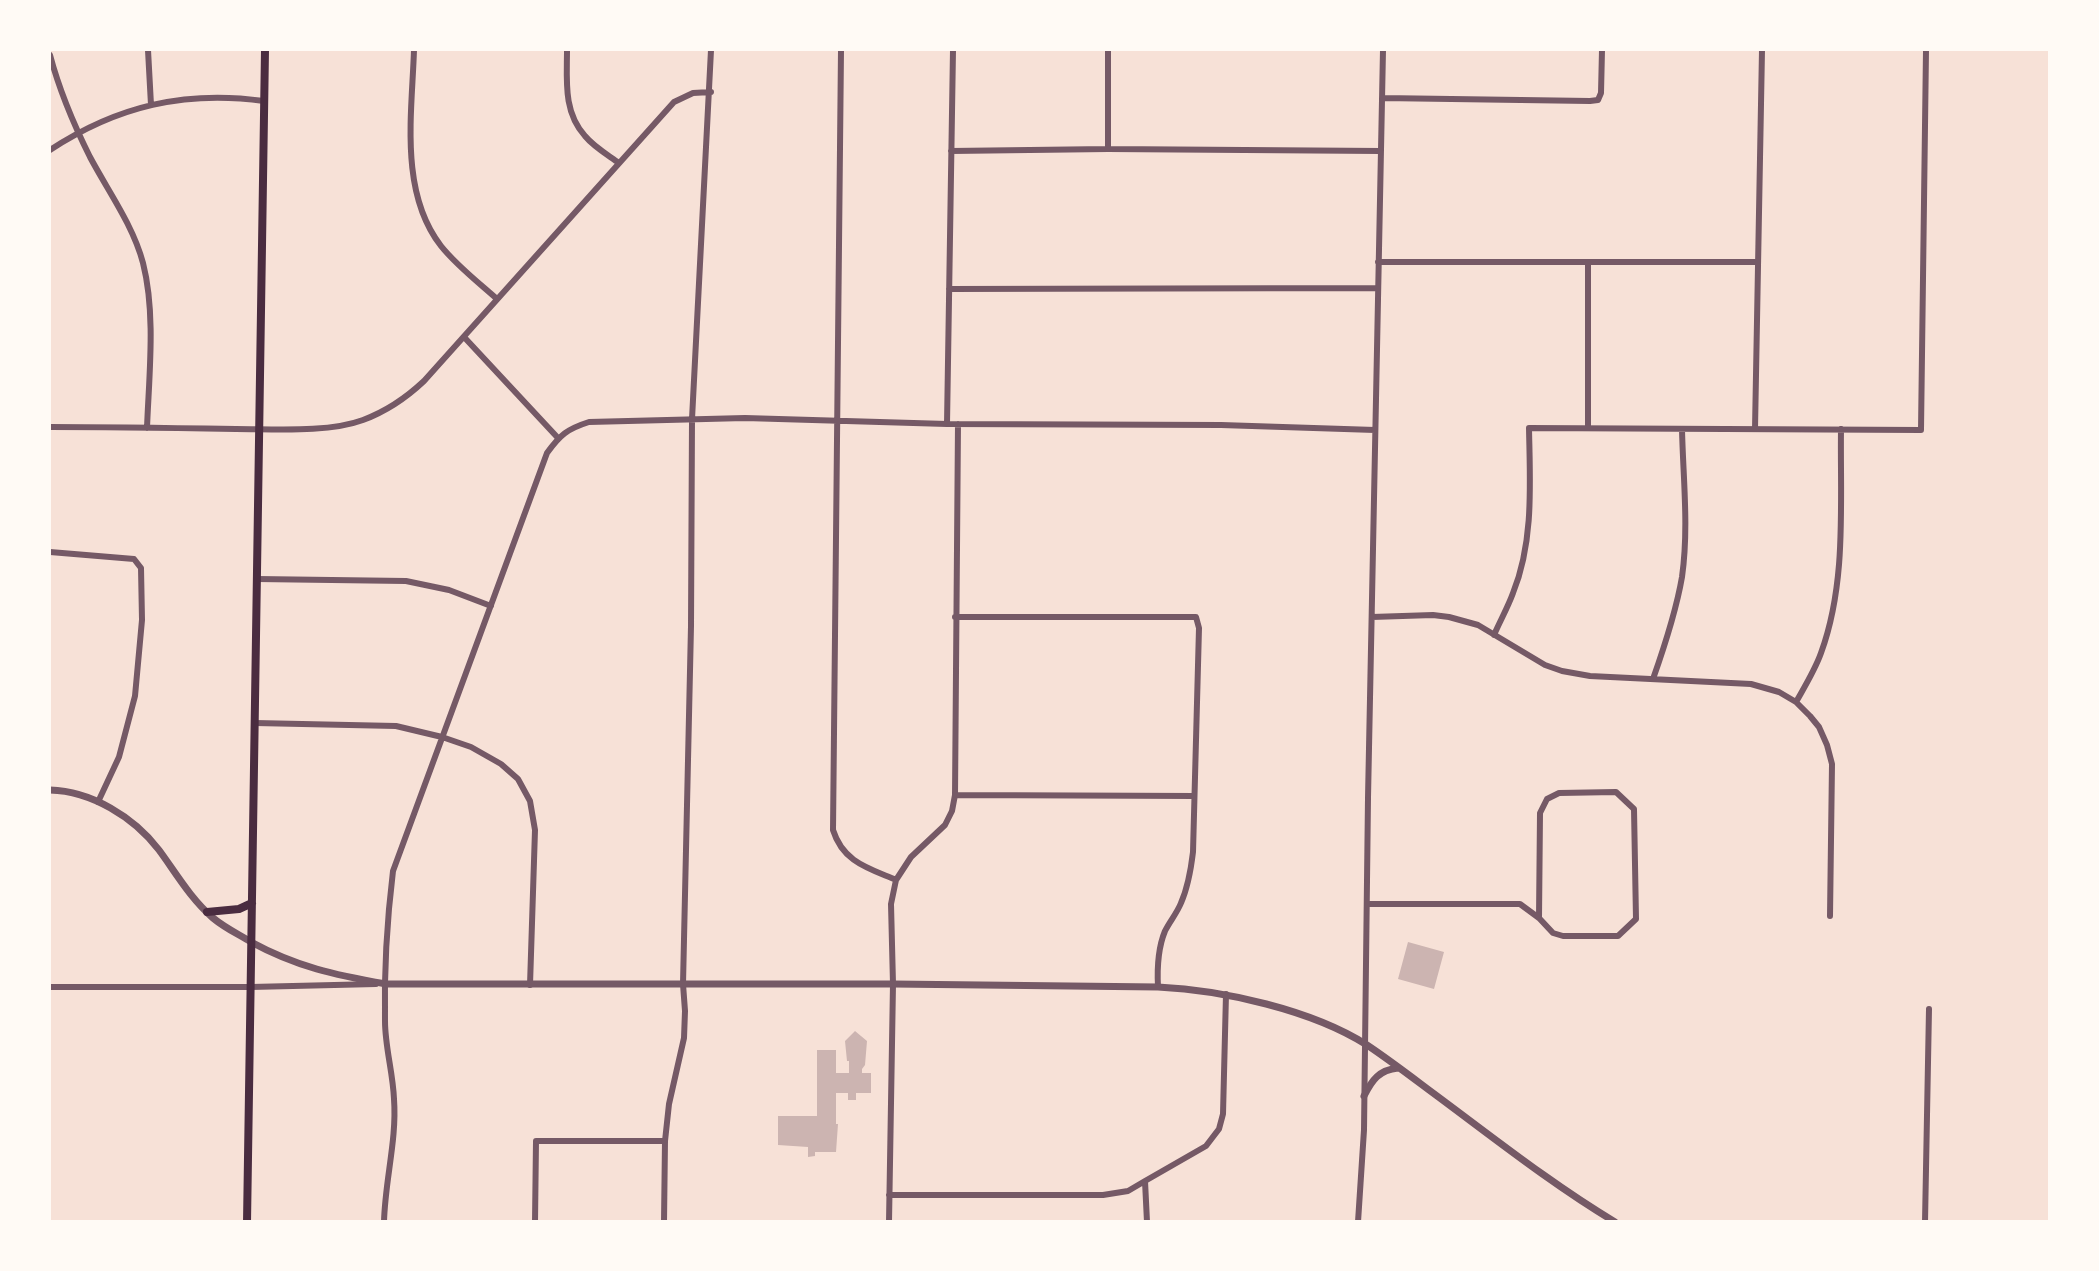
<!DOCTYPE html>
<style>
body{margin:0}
#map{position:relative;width:2099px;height:1271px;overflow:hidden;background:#f7e1d7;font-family:Ubuntu,sans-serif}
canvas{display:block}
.frame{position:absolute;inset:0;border:51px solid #fffaf5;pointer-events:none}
</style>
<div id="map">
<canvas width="2099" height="1271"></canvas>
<div class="frame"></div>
</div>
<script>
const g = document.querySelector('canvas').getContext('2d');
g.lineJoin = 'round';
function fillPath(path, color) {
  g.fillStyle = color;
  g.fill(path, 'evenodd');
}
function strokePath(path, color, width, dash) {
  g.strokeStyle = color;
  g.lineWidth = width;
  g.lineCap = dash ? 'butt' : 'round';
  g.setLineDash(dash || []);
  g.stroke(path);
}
fillPath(new Path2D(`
 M1408 942 1444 952 1434 989 1398 979Z
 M855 1031 867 1041 865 1065 862 1069V1073H871V1093H856V1100H848V1093H836V1124H838L836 1152H815V1156L808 1157V1147L778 1145V1116H817V1050H836V1073H849V1061H847L845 1041Z`), '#ccb4b1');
strokePath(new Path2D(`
 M148 50 151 105
 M414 50C412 113 399 192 441 246 457 266 478 282 497 299
 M567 50C567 80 563 112 585 136 594 147 608 155 619 163
 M841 50 833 830C843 862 868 868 896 880
 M1108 50V149
 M50 55C59 89 74 125 90 157 108 191 133 225 143 263 156 314 149 375 147 428
 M1382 98 1590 101 1598 100 1601 93 1602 50
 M50 150C117 106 185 90 264 101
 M951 151 1108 149 1381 151
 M1378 262H1758
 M1588 262V428
 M949 289 1378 288
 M464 337 558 438
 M947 424 953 50
 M50 427C112 427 174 428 236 429 274 429 328 433 363 420 387 411 406 398 424 381L674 102 693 93 711 92
 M1755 429 1762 50
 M50 552 134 559 141 568 142 620 135 696 119 757 98 802
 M257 579 406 581 449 590 491 606
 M955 617H1196L1199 628 1193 852C1191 869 1188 887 1181 903 1177 913 1170 921 1165 931 1158 948 1157 968 1158 987
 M1372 617 1433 615 1449 617 1478 625 1545 665 1562 671 1590 676 1751 684 1779 692 1796 702 1810 716 1819 727 1827 745 1832 764 1830 916
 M1494 635C1500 621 1508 607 1513 593 1534 541 1530 483 1529 428L1921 430 1926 50
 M1653 679C1665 645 1676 612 1682 577 1689 528 1683 477 1682 429
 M1796 702C1805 686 1815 670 1821 653 1847 582 1840 503 1841 429
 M255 723 396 726 442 737 471 747 501 764 518 779 530 801 535 830 530 985
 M955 795 1194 796
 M1367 904H1520L1539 918 1553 933 1563 936H1618L1636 919 1634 809 1616 792 1559 793 1547 799 1540 813 1539 918
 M50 987H251L376 984
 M889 1195H1103L1128 1191 1145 1181
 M384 1222C385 1180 397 1140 394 1099 393 1073 385 1047 385 1021 384 971 387 920 393 871L547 453C560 435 567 429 589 422L745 418 947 424 1221 425 1375 430
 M535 1222 536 1141H665
 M664 1222 665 1141 669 1104 684 1038 685 1011 683 984 691 626 692 419 711 50
 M889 1222 893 984 891 904 896 880 911 857 945 825 952 811 955 795 958 424
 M1147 1222 1145 1181 1206 1146 1219 1129 1223 1114 1226 994
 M1358 1222 1364 1130 1368 798 1383 50
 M1925 1222 1929 1009`), '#755966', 6);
strokePath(new Path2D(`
 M50 790C91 791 134 817 159 850 176 873 190 898 213 918 225 928 238 934 251 942 297 967 335 975 386 984H893L1158 987C1223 990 1312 1010 1367 1045 1388 1059 1409 1075 1429 1090 1490 1135 1550 1183 1615 1222
 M1364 1096C1372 1080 1379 1070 1398 1068`), '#755966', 7);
strokePath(new Path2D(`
 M207 912 239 909 252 903
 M247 1222 265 50`), '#4a2c40', 8);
</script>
